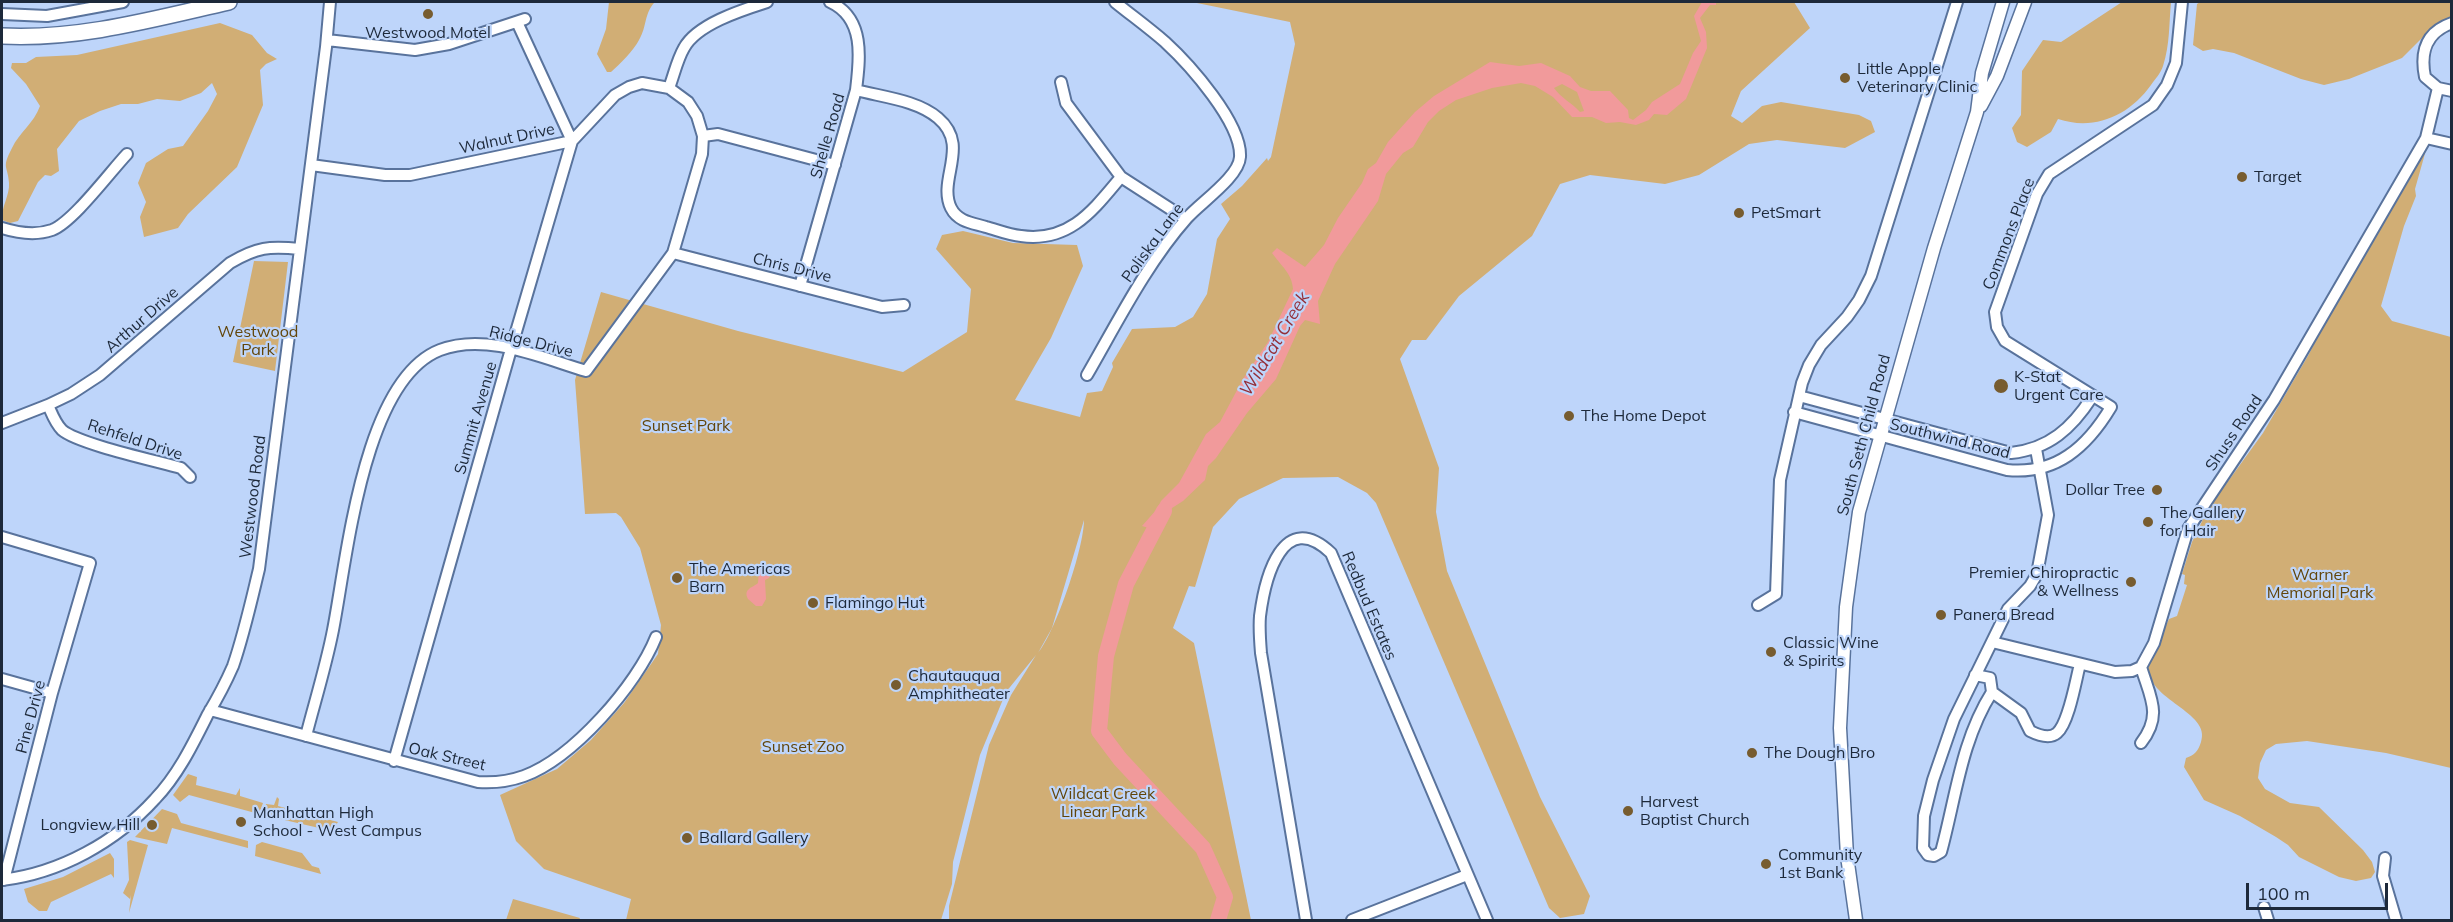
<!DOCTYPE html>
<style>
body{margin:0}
#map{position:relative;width:2453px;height:922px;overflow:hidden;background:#bed5fa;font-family:Mulish,sans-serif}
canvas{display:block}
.frame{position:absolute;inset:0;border:3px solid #1d293a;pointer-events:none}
.scale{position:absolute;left:2246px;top:883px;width:142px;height:27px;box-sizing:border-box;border:3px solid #1d293a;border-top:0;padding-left:8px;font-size:18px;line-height:21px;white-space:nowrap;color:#1d293a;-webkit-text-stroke:4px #bed5fa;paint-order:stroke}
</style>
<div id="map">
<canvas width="2453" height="922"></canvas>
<div class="frame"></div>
<div class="scale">100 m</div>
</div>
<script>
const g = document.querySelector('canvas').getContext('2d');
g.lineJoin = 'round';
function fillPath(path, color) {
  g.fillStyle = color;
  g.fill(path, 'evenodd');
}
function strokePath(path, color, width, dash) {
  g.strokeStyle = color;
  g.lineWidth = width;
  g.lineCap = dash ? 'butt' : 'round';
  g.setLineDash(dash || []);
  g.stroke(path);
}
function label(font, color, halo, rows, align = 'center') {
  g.font = font + ' Mulish,sans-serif';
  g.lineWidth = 4.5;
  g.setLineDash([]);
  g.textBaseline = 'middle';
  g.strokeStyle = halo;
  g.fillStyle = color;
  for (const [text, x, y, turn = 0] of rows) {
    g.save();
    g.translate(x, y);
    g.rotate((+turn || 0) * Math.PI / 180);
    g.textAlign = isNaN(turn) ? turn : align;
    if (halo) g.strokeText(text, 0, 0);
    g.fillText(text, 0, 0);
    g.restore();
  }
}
fillPath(new Path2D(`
 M609 2H655C644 13 647 27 639 40 634 50 619 65 611 72H607L597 54 606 29Z
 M1192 2H1794L1810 28 1741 91 1731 116 1742 123 1762 106 1781 102 1859 115 1871 121 1875 132 1845 148 1777 140 1749 144 1699 175 1665 184 1590 175 1560 184 1532 236 1459 296 1426 340H1412L1400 359 1439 468 1436 512 1447 571 1540 797 1590 896 1584 914 1560 918 1549 908 1376 503 1367 493 1338 477 1283 478 1239 499 1213 527 1195 587 1189 586 1173 628 1194 643 1251 920H949V906L989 745 1011 695 1036 655 1006 692 980 755 953 862 952 884 941 920H626L631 899 544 869 516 841 500 795 557 769 591 740 624 703 658 654 661 625 640 548 621 517 616 513 585 514 575 380 601 292 738 331 903 372 967 332 971 289 936 249 942 235 963 231 1013 243 1077 245 1083 266 1051 338 1015 400 1080 417 1087 393 1102 391 1113 367 1112 363 1132 329 1175 327 1193 317 1207 294 1217 239 1230 219 1221 204 1242 186 1267 158 1268 161 1271 157 1295 44 1290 22ZM1084 520C1084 548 1056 631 1038 653L1052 628Z
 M2122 2H2171C2169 23 2170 45 2163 66 2161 73 2155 79 2151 85 2129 116 2094 131 2058 119L2051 132 2027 147 2017 142 2012 128 2021 115 2022 71 2043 40 2061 42Z
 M2200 2H2451V16L2429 31 2402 58 2349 79 2324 85 2301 79 2234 53 2213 49 2203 51 2193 45 2197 4Z
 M220 23 252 35 267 53 277 59 266 64 260 70 263 105 237 167 188 214 178 228 144 237 140 217 146 202 138 183 146 163 168 149 183 146 208 111 217 94 212 83 201 93 180 101 157 99 138 104H121L100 111 79 121 57 149 59 171 51 176 45 175 38 182 18 221 10 223 2 220C1 207 10 195 9 183 8 165 1 169 12 148 19 133 34 123 40 106L26 84 11 68 12 63H26L36 57 77 55Z
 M2426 150 2415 189 2416 196 2404 226 2381 306 2392 321 2451 337V768L2386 753 2307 741 2276 744 2266 750 2260 763 2258 778 2265 789 2290 803 2319 807 2363 850 2372 862 2375 872 2371 878 2356 881 2339 877 2299 857 2288 845 2276 837 2240 816 2204 800 2184 767 2186 758C2195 755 2198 751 2201 742 2212 712 2146 700 2148 666 2148 659 2165 628 2169 619L2177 616 2187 585 2184 584 2185 575 2182 574 2192 542 2208 509 2263 433 2309 354 2335 301Z
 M254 261 288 262 275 371 233 362Z
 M188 774 197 777 196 785 236 795 240 788V796L263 803 259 814 189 795 180 802 173 795Z
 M277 797 279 799 278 806 338 822 332 831 263 815 266 804 274 805Z
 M162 809 177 814 181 823 248 841V848L172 828 167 844 135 837Z
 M130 840 148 845 129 913 131 895 130 899 123 893 129 880 127 842Z
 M262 842 302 853 312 866 319 868 321 874 255 856 256 845Z
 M110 853 114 859V878L111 874 51 902 47 911H39L28 902 24 889 63 877Z
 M513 899 580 918 579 920H506Z`), '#d1ae75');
fillPath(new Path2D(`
 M1702 2H1716V5H1710L1700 18 1706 32 1707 48 1686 99 1667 115 1654 114 1649 120 1636 125 1620 122 1606 123 1592 117H1572L1553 97 1535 86 1521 83 1492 88 1456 100 1439 111 1428 122 1413 147 1403 153 1386 174 1378 201 1335 264 1318 301 1320 324 1305 320 1300 326 1276 379 1247 413 1216 458 1208 466 1205 480 1183 501 1172 508 1159 531 1142 526 1157 509 1161 501 1179 483 1206 434 1220 422 1243 379 1268 342 1293 289C1292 273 1281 266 1272 253L1277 248 1305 267 1324 245 1338 218 1362 183 1368 169 1376 163 1388 142 1415 112 1434 96 1490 62 1519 66 1541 63 1570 76 1580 87 1591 91H1610L1628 110 1629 118 1633 120 1646 110 1652 102 1680 84 1693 53 1701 41 1694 16ZM1562 84 1577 92 1584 111 1580 112C1572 103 1561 98 1554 88Z
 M764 568 768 569 771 573 769 578 765 580 766 599 762 606H756L748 599C743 589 752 588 758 583L759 570Z`), '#f19a9b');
strokePath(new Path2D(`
 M1164 511 1126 584 1106 656 1099 731 1120 759 1203 848 1225 897 1218 920`), '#f19a9b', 16);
const minor = new Path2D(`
 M2 14 47 16 123 2
 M2452 23C2426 32 2420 52 2425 77L2438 88 2452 91
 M327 40 415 50 449 44 525 19
 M1061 82 1066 103 1121 177 1186 219
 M669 88C674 75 677 60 684 48 697 24 742 10 767 2
 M856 90C882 97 917 100 938 118 971 146 937 179 951 208 958 222 973 223 986 227 997 230 1009 235 1021 236 1070 243 1094 209 1121 177
 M703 136 718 134 835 165
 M2426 138 2452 144
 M2 228C18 233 35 236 52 230 73 222 110 172 127 154
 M673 253 882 307 904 305
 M800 286 856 90C860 58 865 18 830 2
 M1087 375C1117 323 1147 263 1187 218 1200 203 1239 177 1240 157 1242 123 1189 64 1165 42 1149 28 1131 15 1115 2
 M1799 396 2011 453C2049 449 2072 428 2092 397
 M48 405C52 414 55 423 62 430 78 444 157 461 181 468L190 477
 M1794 412 2007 470C2056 475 2087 447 2111 407L2005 341 1997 327 1995 312 2037 194 2049 174 2153 105 2167 85 2176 63 2182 2
 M2 423 48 405 71 394 100 375 230 263C257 247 269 246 300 249
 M2 537 90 563 52 693 4 880
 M1758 605 1776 594 1780 480 1802 383 1809 365 1821 345 1847 317 1859 300 1871 276 1957 2
 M1992 642 2115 672 2132 671 2141 667 2154 643 2188 529 2274 400 2426 138 2438 88
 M1975 675 1990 678 1992 692C1961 741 1956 797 1941 852L1934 856 1928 855 1923 848 1924 816 1933 780 1954 719 2008 609 2030 586 2037 574 2048 515 2036 449
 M2 679 52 693
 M1992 692 2021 713 2030 731C2038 735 2050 739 2057 733 2069 723 2076 679 2080 664
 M210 710 478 782C493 783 510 781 524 776 573 758 637 685 656 637
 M306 736C315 701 326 666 333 630 347 559 363 380 440 350 486 332 542 358 586 371L673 253 702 154 703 136 697 116 688 102 669 88 642 83 629 87 615 95 572 141 410 175H385L311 165
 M2141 743C2163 715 2150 697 2141 667
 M394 761 511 349 572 141 517 22
 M2385 858 2383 876 2396 920
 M2 880C60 873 116 842 155 799 178 775 193 744 208 714 217 699 226 682 233 666 244 634 251 602 259 569L326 47 330 2
 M2264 907 2268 920
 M1306 920 1261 653C1260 641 1259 628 1260 616 1265 577 1283 508 1331 553L1487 920
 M1352 920 1467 875`);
const major = new Path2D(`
 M1981 106 1997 76 2025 2
 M1856 920 1847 856 1840 728 1846 607 1859 512 1934 248 1977 112 1982 73 2003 2`);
const highway = new Path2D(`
 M2 36C79 40 154 19 229 2`);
strokePath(minor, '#59739c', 14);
strokePath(major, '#59739c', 15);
strokePath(highway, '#59739c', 18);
strokePath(minor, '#fff', 10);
strokePath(major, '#fff', 12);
strokePath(highway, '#fff', 15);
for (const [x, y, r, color] of [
 [428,14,6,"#775c2f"],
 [1845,78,6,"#775c2f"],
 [2242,177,6,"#775c2f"],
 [1739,213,6,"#775c2f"],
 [2001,386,8,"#775c2f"],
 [1569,416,6,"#775c2f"],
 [2157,490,6,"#775c2f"],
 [2148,522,6,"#775c2f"],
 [677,578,6,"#775c2f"],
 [2131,582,6,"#775c2f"],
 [813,603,6,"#775c2f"],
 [1941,615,6,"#775c2f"],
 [1771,652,6,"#775c2f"],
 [896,685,6,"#775c2f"],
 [1752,753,6,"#775c2f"],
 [1628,811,6,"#775c2f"],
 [241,822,6,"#775c2f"],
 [152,825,6,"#775c2f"],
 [687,838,6,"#775c2f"],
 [1766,864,6,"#775c2f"]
]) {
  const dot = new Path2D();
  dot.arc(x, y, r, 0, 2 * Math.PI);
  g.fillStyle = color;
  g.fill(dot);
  strokePath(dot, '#bed5fa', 2);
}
label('16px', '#1d293a', '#bed5fa', [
 ["Westwood Motel",428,33,"center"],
 ["Little Apple",1857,69],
 ["Veterinary Clinic",1857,87],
 ["Target",2254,177],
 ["PetSmart",1751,213],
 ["K-Stat",2014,377],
 ["Urgent Care",2014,395],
 ["The Home Depot",1581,416],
 ["Dollar Tree",2145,490,"right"],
 ["The Gallery",2160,513],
 ["for Hair",2160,531],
 ["The Americas",689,569],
 ["Barn",689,587],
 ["Premier Chiropractic",2119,573,"right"],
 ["& Wellness",2119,591,"right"],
 ["Flamingo Hut",825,603],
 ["Panera Bread",1953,615],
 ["Classic Wine",1783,643],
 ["& Spirits",1783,661],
 ["Chautauqua",908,676],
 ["Amphitheater",908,694],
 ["The Dough Bro",1764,753],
 ["Harvest",1640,802],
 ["Baptist Church",1640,820],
 ["Manhattan High",253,813],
 ["School - West Campus",253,831],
 ["Longview Hill",140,825,"right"],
 ["Ballard Gallery",699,838],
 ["Community",1778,855],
 ["1st Bank",1778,873]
], 'left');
label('16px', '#1d293a', '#bed5fa', [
 ["Shelle Road",828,136,-74],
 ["Walnut Drive",507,139,-12],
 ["Commons Place",2009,234,-69],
 ["Poliska Lane",1153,243,-54],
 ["Chris Drive",792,268,14],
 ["Arthur Drive",142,320,-41],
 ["Ridge Drive",531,342,14],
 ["Summit Avenue",476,418,-74],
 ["Shuss Road",2234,433,-56],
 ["South Seth Child Road",1864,435,-75],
 ["Southwind Road",1950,439,14],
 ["Rehfeld Drive",135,440,18],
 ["Westwood Road",253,497,-83],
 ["Redbud Estates",1369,606,67],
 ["Pine Drive",31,717,-75],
 ["Oak Street",447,757,13]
]);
label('16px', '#624509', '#bed5fa', [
 ["Westwood",258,332],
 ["Park",258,350],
 ["Sunset Park",686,426],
 ["Warner",2320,575],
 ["Memorial Park",2320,593],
 ["Sunset Zoo",803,747],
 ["Wildcat Creek",1103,794],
 ["Linear Park",1103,812]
]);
label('italic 18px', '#942f38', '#bed5fa', [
 ["Wildcat Creek",1275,344,-59]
]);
</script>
